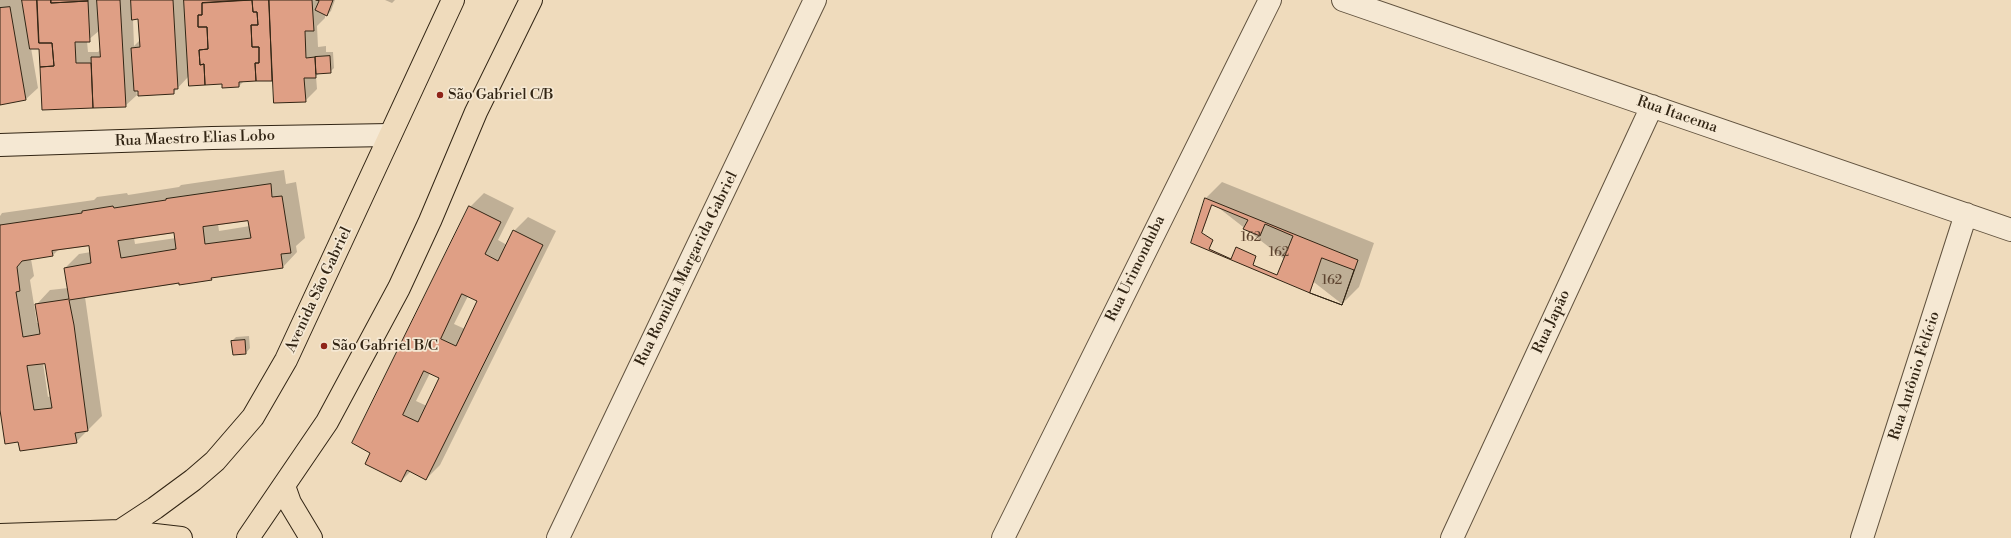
<!DOCTYPE html>
<meta charset="utf-8">
<style>
body{margin:0}
canvas{display:block;background:#efdbbc}
</style>
<canvas width="2011" height="538"></canvas>
<script>
const g = document.querySelector('canvas').getContext('2d');
g.lineJoin = 'round';
function fillPath(path, color) {
  g.fillStyle = color;
  g.fill(path, 'evenodd');
}
function strokePath(path, color, width, dash) {
  g.strokeStyle = color;
  g.lineWidth = width;
  g.lineCap = dash ? 'butt' : 'round';
  g.setLineDash(dash || []);
  g.stroke(path);
}
function label(font, color, halo, rows, align = 'center') {
  g.font = font + ' "Libre Bodoni",serif';
  g.lineWidth = 3.5;
  g.setLineDash([]);
  g.textBaseline = 'middle';
  g.strokeStyle = halo;
  g.fillStyle = color;
  for (const [text, x, y, turn = 0] of rows) {
    g.save();
    g.translate(x, y);
    g.rotate((+turn || 0) * Math.PI / 180);
    g.textAlign = isNaN(turn) ? turn : align;
    if (halo) g.strokeText(text, 0, 0);
    g.fillText(text, 0, 0);
    g.restore();
  }
}
fillPath(new Path2D(`
 M0 0H335L331 11 327 15 325 14V18L317 26 318 47 326 46V52H333L334 68 330 72 320 73 316 76 317 89 305 101 273 80 244 81 239 86 189 76 173 93 136 90 137 95 125 106 43 109 40 48H31L38 88 26 99 0 104ZM139 18 140 40 134 46 133 19ZM100 30 101 49 98 52H88L87 41Z
 M385 0H395L392 3Z
 M284 170 286 184 296 182 305 238 296 246 297 252 283 267 214 277 211 279 85 297 102 416 76 442 19 441 0 403V216L2 213 94 200 97 197 127 193 128 195 179 187 181 185ZM249 220 250 226 219 231 218 224ZM175 232 176 238 135 244 134 238ZM90 245 91 252 79 254 65 268 68 288 50 290 36 305 39 323H37L30 280 34 276 31 259 53 255 59 249ZM43 363H46L51 396 48 397Z
 M1222 182 1374 243 1359 287 1342 304 1206 198Z
 M484 193 514 208 498 240 507 245 514 231 528 217 556 231 440 465 426 479 411 471 401 481 366 463 470 207ZM468 296 478 301 465 329 454 324ZM430 373 441 378 427 406 416 401Z
 M249 336 250 348 246 353 233 354 232 341 236 337Z`), '#0003');
const building = new Path2D(`
 M22 0H37L39 43H52L54 66 40 67 39 49H30Z
 M37 0H51V3L88 1 90 42H75L76 63H91L93 108 42 110 40 67 54 66 52 43H39Z
 M51 0H88V1L51 3Z
 M97 0H120L126 107 93 108 91 57H100Z
 M131 0H173L178 89H174V94L138 96V91H134L131 48 140 47 138 19 132 20Z
 M184 0H269L272 81H256L255 63H259V47H252L251 25H258L257 12H253L252 0 202 3V15H198V27H207L208 49 199 50 200 65 204 64 205 85 189 86Z
 M252 0 253 12H257L258 25H251L252 47H259V63H255L256 81 239 82V87L222 88V84L205 85 204 64 200 65 199 50 208 49 207 27H198V15H202V3Z
 M269 0H312L314 31H305L306 58 315 57 316 78H304L306 102 274 103Z
 M316 0H333L327 16 315 10 319 1Z
 M10 7 26 100 0 105V8Z
 M330 56 331 73 316 74 315 57Z
 M271 184 272 197 282 196 291 253 281 254 283 268 211 278 212 280 179 285V283L69 300 74 325 88 431 75 433 77 443 20 451 18 442 5 444 0 410V225L82 213V211L113 206 114 208 166 200V199ZM248 221 251 238 205 244 203 227ZM174 233 176 249 121 258 118 241ZM89 246 91 263 64 268 69 299 35 304 40 334 23 337 16 292 20 291 17 267 22 261 53 256 52 251ZM45 364 52 408 34 410 27 366Z
 M1205 198 1358 260 1342 305 1310 293 1191 243Z
 M1212 205 1248 220 1243 229 1260 236 1265 224 1293 236 1277 275 1253 265 1256 256 1236 247 1231 259 1209 249 1213 240 1202 233Z
 M469 206 501 222 485 254 498 261 513 230 543 245 426 480 407 470 401 482 365 464 370 453 352 443ZM462 294 477 301 456 346 441 339ZM424 371 439 378 418 422 403 415Z
 M1322 258 1354 270 1342 305 1310 293Z
 M245 340 246 354 233 355 231 341Z`);
fillPath(building, '#df9f85');
strokePath(building, '#322514', 1);
const street = new Path2D(`
 M1343 0 2011 230
 M558 538 815 0
 M1003 538 1270 0
 M1452 538 1652 106
 M1862 538 1966 214`);
const secondary = new Path2D(`
 M0 145 212 138 390 135`);
const primary = new Path2D(`
 M284 486 290 503 311 538
 M120 531 155 508 193 480 215 461 253 417 286 360 453 0
 M0 535 120 531 181 538
 M248 538 327 422 399 288 430 221 476 112 531 0`);
strokePath(street, '#61523e', 24);
strokePath(secondary, '#322514', 24);
strokePath(primary, '#322514', 24);
strokePath(street, '#f5e8d3', 22);
strokePath(secondary, '#f5e8d3', 22);
strokePath(primary, '#efdbbc', 22);
for (const [x, y, r, color] of [
 [440,95,4,"#8f2418"],
 [324,346,4,"#8f2418"]
]) {
  const dot = new Path2D();
  dot.arc(x, y, r, 0, 2 * Math.PI);
  g.fillStyle = color;
  g.fill(dot);
  strokePath(dot, '#f5e8d3', 1.5);
}
label('13px', '#5d4430', null, [
 ["162",1251,238],
 ["162",1279,253],
 ["162",1332,281]
]);
label('15px', '#322514', '#f5e8d3', [
 ["São Gabriel C/B",448,95],
 ["São Gabriel B/C",332,346]
], 'left');
label('15px', '#322514', '#f5e8d3', [
 ["Rua Itacema",1677,115,19],
 ["Rua Maestro Elias Lobo",195,139,-2],
 ["Rua Romilda Margarida Gabriel",687,269,-64],
 ["Rua Urimonduba",1136,269,-64],
 ["Avenida São Gabriel",319,290,-65],
 ["Rua Japão",1552,322,-65],
 ["Rua Antônio Felício",1915,376,-72]
]);
</script>
